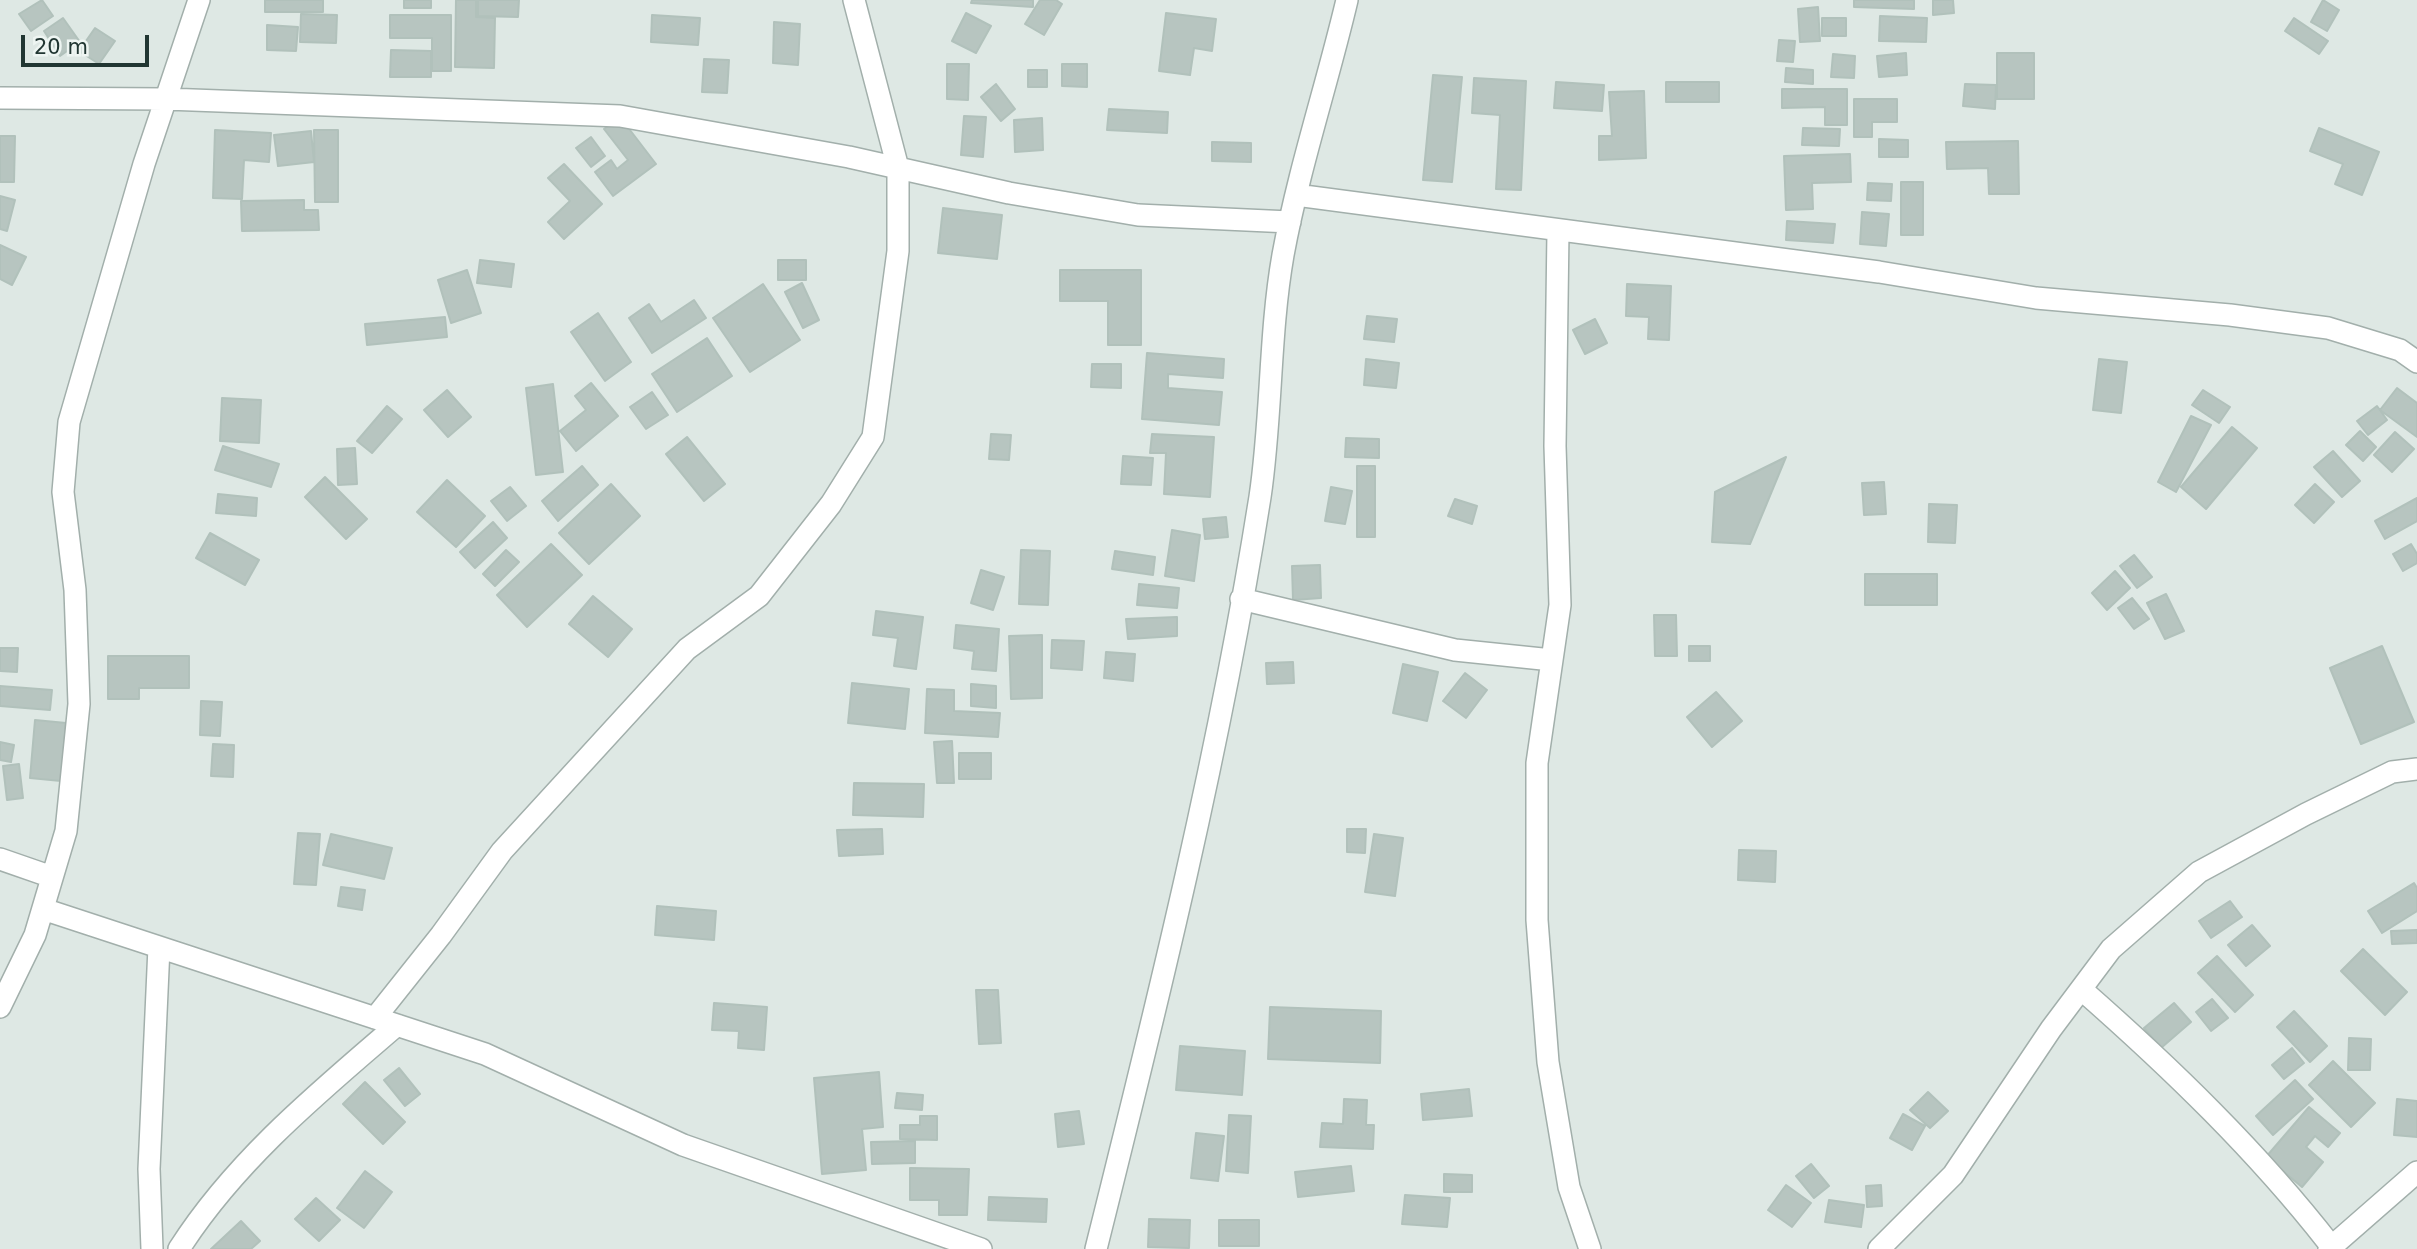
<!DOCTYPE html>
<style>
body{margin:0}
#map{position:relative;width:2417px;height:1249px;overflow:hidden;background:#dee8e4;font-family:"DejaVu Sans",sans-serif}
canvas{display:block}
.scale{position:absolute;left:21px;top:35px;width:128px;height:32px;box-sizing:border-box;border:4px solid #213632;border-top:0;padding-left:9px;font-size:21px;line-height:24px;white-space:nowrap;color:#213632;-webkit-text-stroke:5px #eef5f2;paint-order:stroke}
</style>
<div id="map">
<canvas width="2417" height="1249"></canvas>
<div class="scale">20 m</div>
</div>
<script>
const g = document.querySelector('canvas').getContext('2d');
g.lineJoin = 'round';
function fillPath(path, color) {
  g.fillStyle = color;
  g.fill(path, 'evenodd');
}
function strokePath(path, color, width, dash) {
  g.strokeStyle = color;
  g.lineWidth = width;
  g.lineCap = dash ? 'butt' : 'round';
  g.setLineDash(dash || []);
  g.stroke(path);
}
const building = new Path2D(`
 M42 0 53 16 31 31 19 14Z
 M265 0H323V12H265Z
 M404 0H431V8H404Z
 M456 0H476V17L495 18 494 68 455 67Z
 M478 0H519L518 17 478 16Z
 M972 0H1033V7L971 3Z
 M1040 0H1056L1062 4 1044 35 1025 24Z
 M1854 0H1914V9L1854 7Z
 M1933 0H1953L1954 13 1933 15Z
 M2323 0 2339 10 2327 31 2311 22Z
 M1818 7 1820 41 1800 42 1798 9Z
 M966 13 991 26 976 53 952 41Z
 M1166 13 1216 19 1212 51 1194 48 1190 75 1159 71Z
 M301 14 337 15 336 43 300 42Z
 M390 15H451V71H432V38H390Z
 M652 15 700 18 698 45 651 42Z
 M1880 16 1927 18 1926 42 1879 41Z
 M63 18 80 42 60 56 44 31Z
 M1822 18H1846V36H1822Z
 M2294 18 2328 41 2319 54 2285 31Z
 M774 22 800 24 798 65 773 63Z
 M267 25 298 27 296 51 267 50Z
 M95 28 115 41 99 64 79 51Z
 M1779 40 1795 41 1793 62 1777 61Z
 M391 50 431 51V77H390Z
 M1906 53 1907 75 1879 77 1877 56Z
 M1997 53H2034V99H1997Z
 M1833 54 1855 56 1854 78 1831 77Z
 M704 59 729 60 727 93 702 92Z
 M947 64H969L968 100 947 99Z
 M1062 64H1087V87L1062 86Z
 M1786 68 1813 70V84L1785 82Z
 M1028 70H1047V87H1028Z
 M1433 75 1462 77 1452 182 1423 180Z
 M1474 78 1526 81 1521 190 1496 189 1500 115 1472 113Z
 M1556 82 1604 85 1602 111 1554 108Z
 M1666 82H1719V102H1666Z
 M996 84 1015 109 1001 121 981 97Z
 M1965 84 1996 85 1995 109 1963 106Z
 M1782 89H1847V125H1825V107L1782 108Z
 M1644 91 1646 158 1599 160V136H1612L1609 92Z
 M1854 99H1897V122H1872V137H1854Z
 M1109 109 1168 112 1167 133 1107 130Z
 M964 116 986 117 983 157 961 155Z
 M620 117 656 164 613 196 595 172 611 160 617 169 628 160 604 129Z
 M1042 118 1043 150 1015 152 1014 120Z
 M1803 128 1840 129 1839 146 1802 145Z
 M2319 128 2379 152 2362 195 2335 184 2343 164 2310 151Z
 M215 130 271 133 269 162 244 160 242 199 213 198Z
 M314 130H338V202H315Z
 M311 131 314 162 278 166 274 135Z
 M0 136H15L14 182H0Z
 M591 137 605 156 591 167 576 148Z
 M1879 139 1908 140V157H1879Z
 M2018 141 2019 194H1989L1988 168 1947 169 1946 142Z
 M1212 142 1251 143V162L1212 161Z
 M1850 154 1851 182 1812 183 1813 209 1786 210 1784 156Z
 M564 164 602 204 564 239 548 222 570 201 548 178Z
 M1901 182H1923V235H1901Z
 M1868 183 1892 184 1891 201 1867 200Z
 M0 196 15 200 7 231 0 229Z
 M304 200V210H318L319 230 242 231 241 201Z
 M943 208 1002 215 997 259 938 253Z
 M1862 212 1889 214 1886 246 1860 244Z
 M1787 221 1835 224 1833 243 1786 240Z
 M0 245 26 257 12 285 0 279Z
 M480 260 514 264 511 287 477 283Z
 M778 260H806V280H778Z
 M467 270 481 313 451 323 438 280Z
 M1060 270H1141V345H1108V301H1060Z
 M802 283 819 320 803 328 785 292Z
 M763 284 800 340 750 372 713 318Z
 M1627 284 1671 286 1669 340 1648 339 1649 317 1626 316Z
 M694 300 706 318 652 353 629 318 649 304 661 322Z
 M598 313 631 362 605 381 571 332Z
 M1367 316 1397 319 1394 342 1364 339Z
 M445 317 447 337 367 345 365 324Z
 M1595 319 1607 343 1585 354 1573 330Z
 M707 338 732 376 677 412 652 374Z
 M1147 353 1224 359 1223 378 1168 374V388L1222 392 1219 425 1142 419Z
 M1366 359 1399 363 1396 388 1364 385Z
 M2099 359 2127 362 2121 413 2093 410Z
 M1092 364H1121V388L1091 387Z
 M591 383 618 416 576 451 560 431 586 410 575 396Z
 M553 384 563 472 536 475 526 388Z
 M2397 388 2417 403V437L2380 410Z
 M447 390 471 417 448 437 424 410Z
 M2203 390 2230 407 2219 423 2192 405Z
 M652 392 668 415 646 429 630 407Z
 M222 398 261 400 259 443 220 441Z
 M387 406 402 419 372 453 357 441Z
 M2377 406 2387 420 2368 435 2357 421Z
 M2191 416 2211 425 2176 492 2158 482Z
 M2232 427 2257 448 2206 509 2181 487Z
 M2360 431 2376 447 2363 461 2346 445Z
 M2395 432 2414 449 2392 472 2374 455Z
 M991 434 1011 435 1009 460 989 459Z
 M1152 434 1214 437 1210 497 1164 494 1166 453H1150Z
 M687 437 725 484 704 501 666 454Z
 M1346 438 1379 439V458L1345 457Z
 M223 446 279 464 271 487 215 470Z
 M355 448 357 484 338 485 337 449Z
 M2333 451 2360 481 2342 497 2314 467Z
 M1123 456 1153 458 1151 485 1121 484Z
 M1786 457 1750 544 1712 542 1715 492Z
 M582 466 598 485 558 521 542 501Z
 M1357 466H1375V537H1357Z
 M325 477 367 519 346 539 305 497Z
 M447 480 485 516 456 547 417 512Z
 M1884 482 1886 514 1864 515 1862 483Z
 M611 484 640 516 589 564 559 533Z
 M2315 484 2334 502 2314 523 2295 505Z
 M510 487 526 506 507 521 491 501Z
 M1331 487 1352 491 1345 524 1325 521Z
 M218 494 257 498 256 516 216 513Z
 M2417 498V521L2385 539 2375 521Z
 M1455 499 1477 506 1472 524 1448 516Z
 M1929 504 1957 505 1955 543 1928 542Z
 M1226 517 1228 537 1205 539 1203 519Z
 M493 522 507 538 475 568 460 552Z
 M1172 530 1200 535 1194 581 1165 576Z
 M210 533 259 560 245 585 196 558Z
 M551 544 582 575 527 627 497 595Z
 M2411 544 2417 554V563L2403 571 2393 554Z
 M506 550 519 562 495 586 483 574Z
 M1021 550 1050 551 1048 605 1019 604Z
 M1115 551 1155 557 1153 575 1112 569Z
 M2134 555 2152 577 2137 588 2120 566Z
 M1320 565 1321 598 1293 600 1292 566Z
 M981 570 1004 577 993 610 971 603Z
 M2115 571 2130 588 2107 610 2092 593Z
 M1865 574H1937V605H1865Z
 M1139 584 1179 588 1177 608 1137 605Z
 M2166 594 2184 631 2165 639 2147 603Z
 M593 596 632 629 608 657 569 624Z
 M2132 598 2149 619 2134 629 2118 608Z
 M876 611 923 617 916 669 894 666 898 638 873 635Z
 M1654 615H1676L1677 656H1655Z
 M1177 617V636L1128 639 1126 619Z
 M956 625 999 629 996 671 972 669 974 651 954 648Z
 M1042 635V698L1011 699 1009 636Z
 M1052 640 1084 641 1082 670 1051 668Z
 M1689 646H1710V661H1689Z
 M2382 646 2414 722 2361 744 2330 668Z
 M0 648H18L17 672 0 671Z
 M1106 652 1135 654 1133 681 1104 678Z
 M108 656H189V688H139V699H108Z
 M1293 662 1294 683 1267 684 1266 663Z
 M1403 664 1438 672 1427 721 1393 713Z
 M1465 673 1487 690 1466 718 1443 701Z
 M852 683 909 689 905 729 848 723Z
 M971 684 996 686V708L971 706Z
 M0 686 52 690 50 710 0 706Z
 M927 689 954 690V711L1000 713 998 737 925 733Z
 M1716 692 1742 721 1712 747 1687 717Z
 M201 701 222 702 220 736 200 735Z
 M35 720 66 723 61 781 30 778Z
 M952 741 954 783H937L934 742Z
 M0 742 14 745 11 762 0 760Z
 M213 744 234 745 233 777 211 776Z
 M959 753H991V779H959Z
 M19 764 23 798 7 800 3 766Z
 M854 783 924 784 923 817 853 815Z
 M882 829 883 854 839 856 837 830Z
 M1347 829H1366L1365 853 1347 852Z
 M298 833 320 834 316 885 294 884Z
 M331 834 392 848 384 879 323 865Z
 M1374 834 1403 838 1395 896 1365 892Z
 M1739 850 1776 851 1775 882 1738 880Z
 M2414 883 2417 888V911L2382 933 2368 911Z
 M341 887 365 890 362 910 338 906Z
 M2230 901 2242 917 2211 938 2199 921Z
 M657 906 716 911 714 940 655 935Z
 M2252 925 2270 946 2246 966 2228 945Z
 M2417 930V943L2392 944 2391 931Z
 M2363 949 2407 992 2385 1015 2341 971Z
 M2217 956 2253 995 2235 1012 2198 973Z
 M976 990H998L1001 1043 979 1044Z
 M2212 999 2228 1018 2211 1031 2196 1012Z
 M714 1003 767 1007 764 1050 738 1048 739 1031 712 1030Z
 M2174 1003 2191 1022 2161 1048 2144 1028Z
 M1270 1007 1381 1011 1380 1063 1268 1059Z
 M2294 1011 2327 1046 2310 1062 2277 1027Z
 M2349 1038 2371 1039 2370 1070H2348Z
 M1180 1046 1245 1051 1242 1095 1176 1090Z
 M2292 1048 2304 1063 2284 1079 2272 1065Z
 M2333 1061 2375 1103 2351 1127 2309 1085Z
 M399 1068 420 1094 405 1106 384 1080Z
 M879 1072 883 1127 862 1129 866 1170 822 1174 814 1078Z
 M2295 1080 2313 1099 2273 1135 2256 1116Z
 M365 1082 405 1122 383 1144 343 1104Z
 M1469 1089 1472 1116 1423 1120 1421 1094Z
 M1928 1092 1948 1111 1930 1128 1910 1110Z
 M897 1093 923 1095 922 1110 895 1108Z
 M1344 1099 1367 1100 1366 1125H1374L1373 1149 1320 1147 1322 1123 1343 1124Z
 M2397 1099 2417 1101V1137L2394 1135Z
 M2309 1107 2340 1133 2328 1147 2315 1136 2306 1147 2323 1162 2302 1187 2266 1157Z
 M1079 1111 1084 1144 1058 1147 1055 1114Z
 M1903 1114 1925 1126 1912 1150 1890 1138Z
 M1229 1115 1251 1116 1248 1173 1226 1171Z
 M920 1116H937V1140L900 1139V1125H920Z
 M1196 1133 1224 1136 1218 1181 1191 1178Z
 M915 1141V1163L872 1164 871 1142Z
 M1811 1164 1829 1186 1814 1198 1796 1176Z
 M1351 1166 1354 1191 1298 1197 1295 1172Z
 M910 1168 969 1169 967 1215H939V1200H910Z
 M365 1171 392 1192 364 1228 337 1208Z
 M1444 1174 1472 1175V1192H1444Z
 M1786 1185 1811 1203 1792 1227 1768 1210Z
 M1881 1185 1882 1206 1867 1207 1866 1186Z
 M1405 1195 1450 1198 1447 1227 1402 1224Z
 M989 1197 1047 1199 1046 1222 988 1220Z
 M316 1198 340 1220 319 1241 295 1219Z
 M1829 1200 1864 1205 1861 1227 1825 1222Z
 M1149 1219 1190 1220 1189 1248 1148 1247Z
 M1219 1220H1259V1246H1219Z
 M241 1221 260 1241 251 1249H211Z`);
fillPath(building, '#b7c5c0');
strokePath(building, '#b1c1bb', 2);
const minor = new Path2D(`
 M0 98 166 99 620 116 849 157 1009 193 1138 215 1290 222
 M1296 195 1879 272 2036 298 2230 315 2328 328 2400 350 2417 362
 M1558 231 1555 446 1560 605 1537 763V920L1548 1062 1569 1187 1590 1249
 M1241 599 1455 650 1552 660
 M0 859 52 877
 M43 909 485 1054 683 1145 981 1249
 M2081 989C2171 1068 2258 1152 2331 1246
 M0 1007 35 935 66 831 79 704 75 590 63 492 69 422 144 164 199 0
 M375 1018 441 935 502 851 687 649 759 596 831 504 873 437 898 251V168L854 0
 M152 1249 149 1169 159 947
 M179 1249C235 1161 319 1092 397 1025
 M1096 1249C1158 1001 1220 750 1260 497 1272 417 1269 335 1283 255 1299 168 1327 85 1347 0
 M1879 1249 1953 1175 2051 1029 2111 949 2199 872 2306 814 2392 772 2417 769
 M2329 1249 2417 1172`);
strokePath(minor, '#a2afab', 24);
strokePath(minor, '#fff', 21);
</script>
